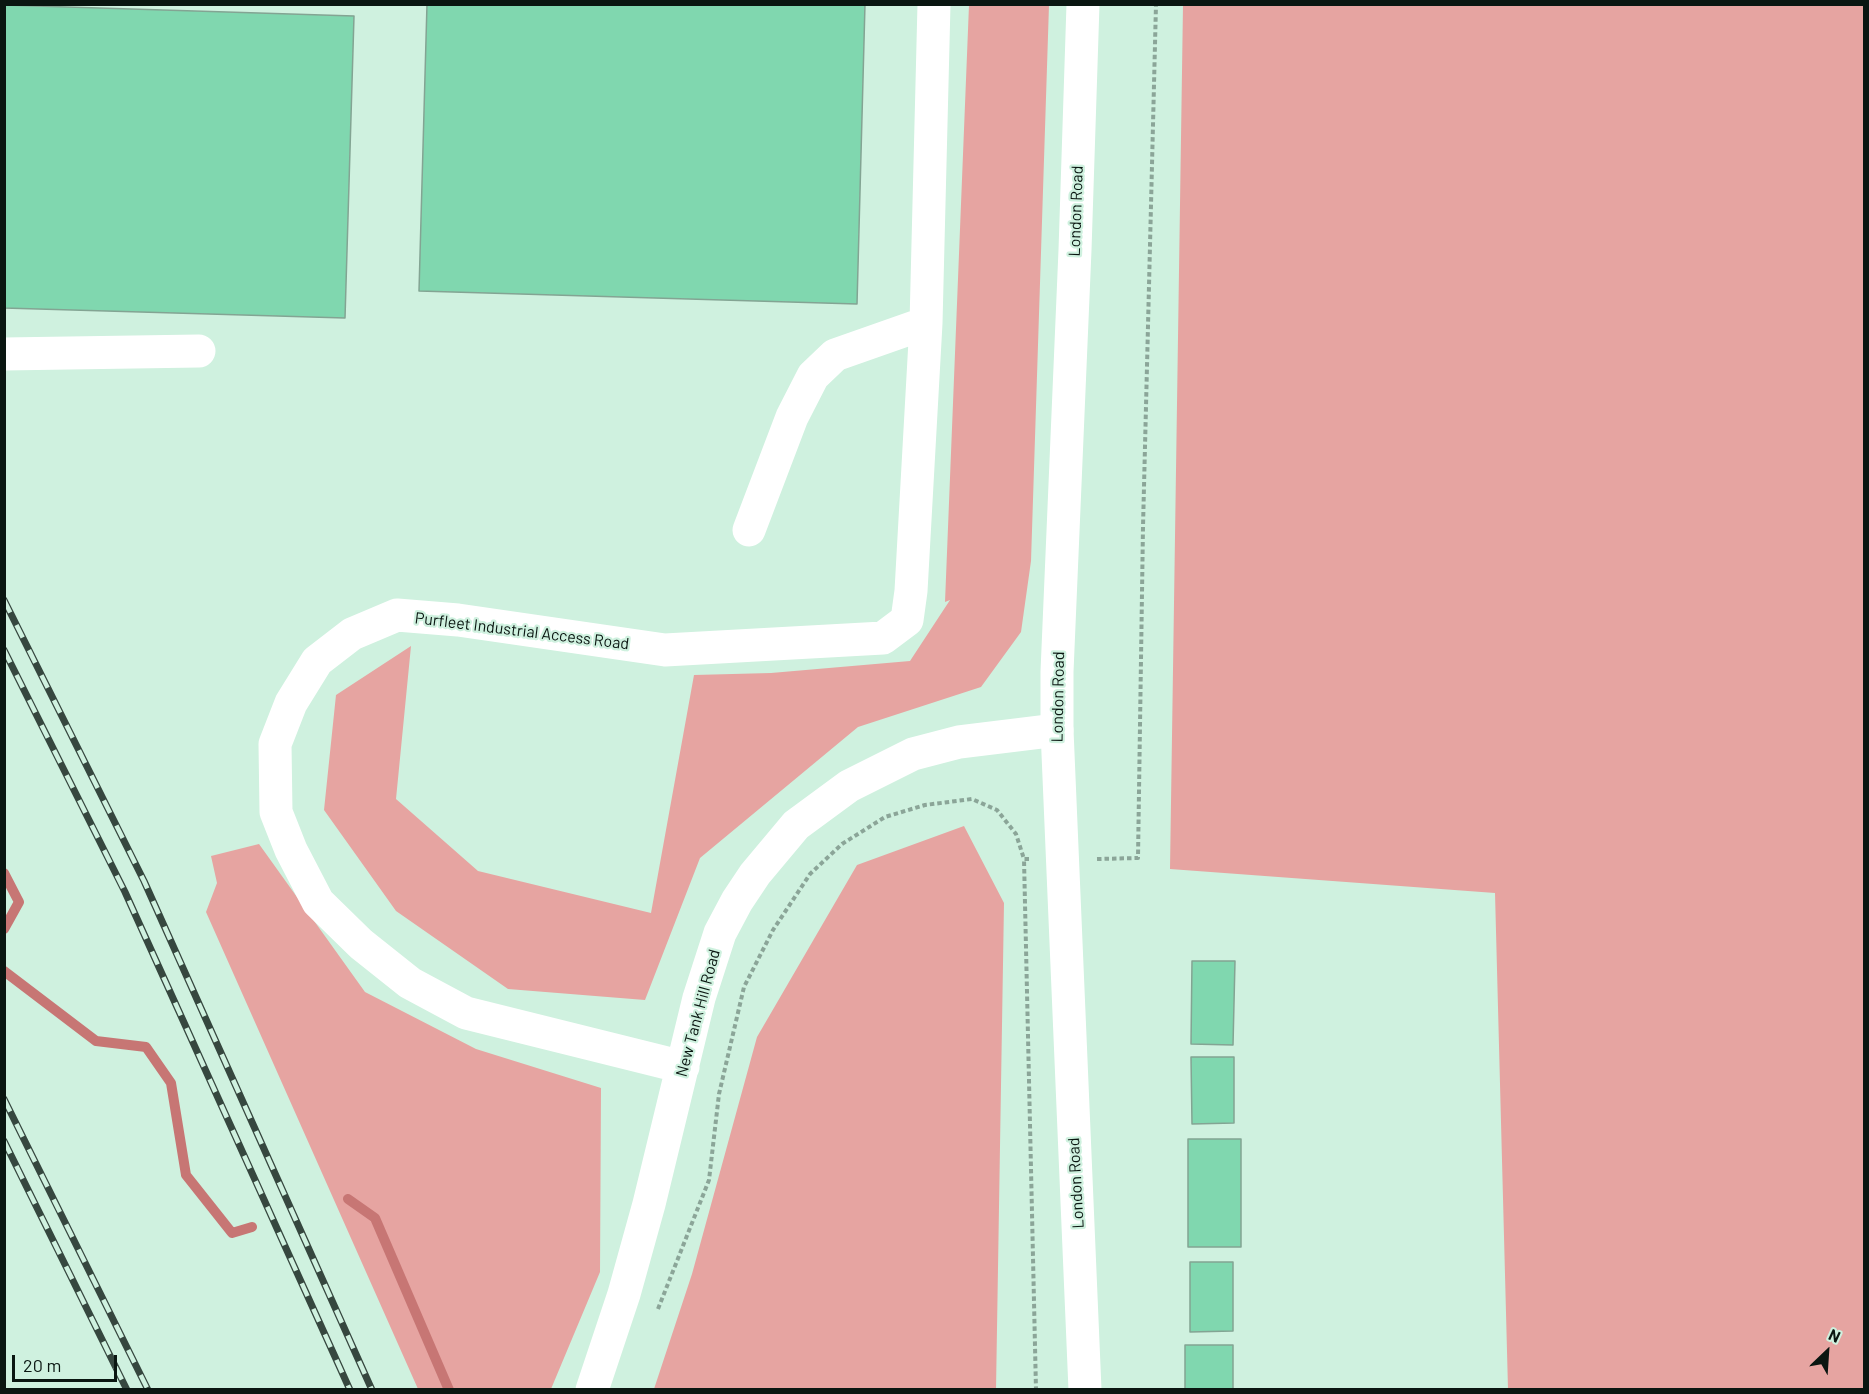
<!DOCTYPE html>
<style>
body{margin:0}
#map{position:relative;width:1869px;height:1394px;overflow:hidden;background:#cff1df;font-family:Barlow,sans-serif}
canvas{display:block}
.frame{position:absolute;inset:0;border:6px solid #0a1611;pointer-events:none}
.north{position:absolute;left:1797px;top:1322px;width:60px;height:60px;-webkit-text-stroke:4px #cff1df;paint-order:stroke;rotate:25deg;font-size:16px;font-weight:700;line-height:24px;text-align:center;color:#0a1611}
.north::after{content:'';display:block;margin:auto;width:21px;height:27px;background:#0a1611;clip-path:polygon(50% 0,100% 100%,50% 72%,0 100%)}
.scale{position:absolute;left:12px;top:1355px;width:105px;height:27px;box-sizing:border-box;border:3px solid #0a1611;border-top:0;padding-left:8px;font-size:18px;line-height:21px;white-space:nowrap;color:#0a1611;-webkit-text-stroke:4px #cff1df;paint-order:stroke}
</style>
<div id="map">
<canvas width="1869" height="1394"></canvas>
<div class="frame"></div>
<div class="north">N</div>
<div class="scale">20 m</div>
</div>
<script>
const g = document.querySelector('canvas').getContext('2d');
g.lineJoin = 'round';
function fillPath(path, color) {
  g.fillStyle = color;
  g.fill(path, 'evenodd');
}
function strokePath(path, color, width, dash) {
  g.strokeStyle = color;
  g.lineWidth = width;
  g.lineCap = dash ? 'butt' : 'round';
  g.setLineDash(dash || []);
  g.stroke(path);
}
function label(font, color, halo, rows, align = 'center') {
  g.font = font + ' Barlow,sans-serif';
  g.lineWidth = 4.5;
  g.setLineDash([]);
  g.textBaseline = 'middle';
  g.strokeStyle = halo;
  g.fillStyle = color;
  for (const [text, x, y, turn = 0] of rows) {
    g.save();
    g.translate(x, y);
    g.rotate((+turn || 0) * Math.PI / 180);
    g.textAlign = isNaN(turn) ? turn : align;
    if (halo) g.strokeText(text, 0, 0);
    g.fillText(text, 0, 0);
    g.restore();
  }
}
fillPath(new Path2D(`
 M969 5H1049L1031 561 1021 632 981 687 858 727 700 858 645 1000 508 989 396 911 324 810 336 695 411 646 396 799 478 871 651 913 694 675 771 673 910 661 950 600 945 602Z
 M1183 5H1864V1389H1508L1495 893 1170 869Z
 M964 826 1004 903 996 1389H654L692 1274 757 1037 857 865Z
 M259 844 365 992 476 1049 601 1088 600 1272 551 1389H418L206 912 217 883 211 856Z`), '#e6a4a1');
strokePath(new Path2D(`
 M4 873 19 902 4 929
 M4 971 96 1041 146 1047 171 1083 186 1175 232 1233 252 1227
 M348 1199 375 1218 449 1390`), '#c77674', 10);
const building = new Path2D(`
 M427 4H865L857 304 419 291Z
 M4 5 354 16 345 318 4 308Z
 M1192 961H1235L1233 1045 1191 1044Z
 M1191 1057H1234V1123L1192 1124Z
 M1188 1139H1241V1247H1188Z
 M1190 1262H1233V1331L1190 1332Z
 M1185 1345H1233V1390H1185Z`);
fillPath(building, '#80d7af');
strokePath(building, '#83a493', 1.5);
strokePath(new Path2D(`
 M1029 859H1024L1036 1390
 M1097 859 1138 858 1143 527 1156 4
 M658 1309 709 1180 719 1094 744 987 773 930 810 874 842 844 885 817 925 805 972 799 997 810 1016 834 1024 859`), '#8ba598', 4, [4.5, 3]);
strokePath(new Path2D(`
 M4 354 199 351
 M749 530 792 417 813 376 835 355 926 323
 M683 1067 466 1013 410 983 361 944 318 902 291 850 276 812 275 744 291 703 317 661 352 634 397 615 458 620 665 650 883 638 907 620 911 591 926 323 934 4
 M592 1390 624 1294 649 1204 699 998 720 933 737 901 755 874 796 825 849 786 913 754 959 742 1057 730`), '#fff', 33);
strokePath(new Path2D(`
 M1083 4 1075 250 1057 672V730L1085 1390`), '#fff', 33);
const rail = new Path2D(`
 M4 600 144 881 372 1390
 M4 650 125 892 350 1390
 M4 1099 148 1390
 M4 1141 127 1390`);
strokePath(rail, '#36473f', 7);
strokePath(rail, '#cff1df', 4.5, [14]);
label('16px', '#0a1611', '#cff1df', [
 ["London Road",1076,211,-88],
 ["Purfleet Industrial Access Road",522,631,7],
 ["London Road",1058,697,-89],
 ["New Tank Hill Road",698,1013,-75],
 ["London Road",1076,1183,-93]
]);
</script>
